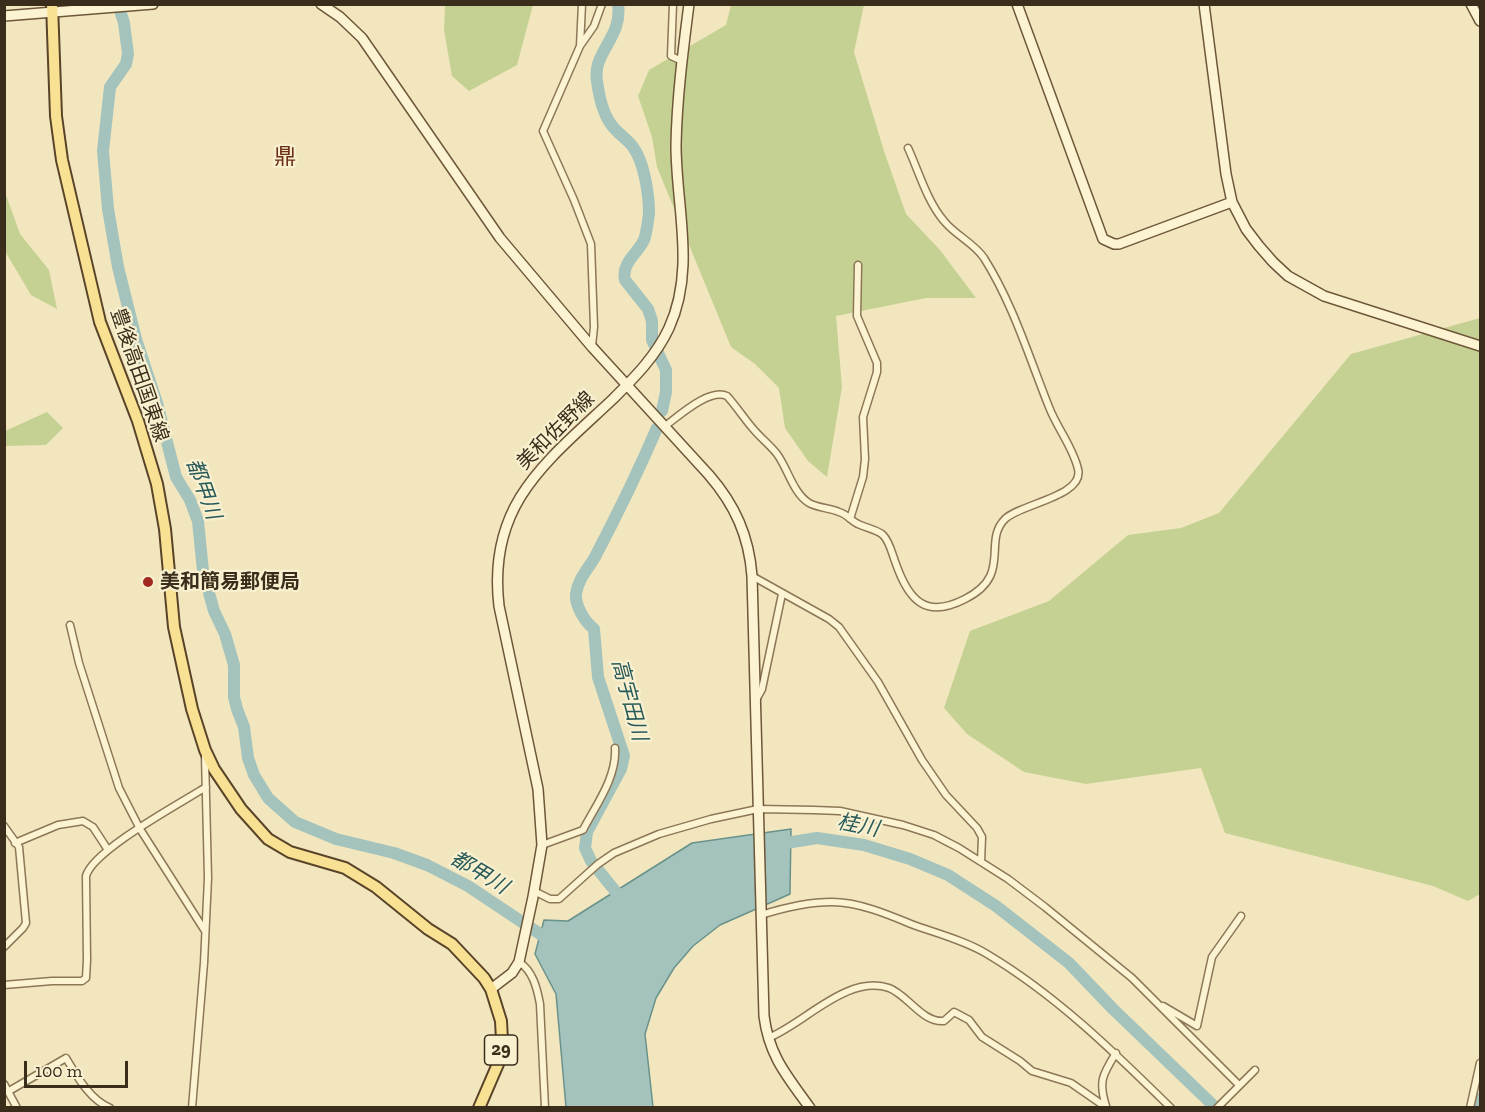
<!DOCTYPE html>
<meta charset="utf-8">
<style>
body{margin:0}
#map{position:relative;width:1485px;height:1112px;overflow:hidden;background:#f2e6bf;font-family:"Zilla Slab",serif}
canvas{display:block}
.frame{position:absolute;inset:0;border:6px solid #3a2d1b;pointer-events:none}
.scale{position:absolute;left:24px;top:1061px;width:104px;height:27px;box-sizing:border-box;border:3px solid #3a2d1b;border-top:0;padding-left:8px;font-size:18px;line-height:21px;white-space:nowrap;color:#3a2d1b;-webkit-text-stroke:4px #f8f0cf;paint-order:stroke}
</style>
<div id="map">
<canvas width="1485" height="1112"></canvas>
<div class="frame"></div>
<div class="scale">100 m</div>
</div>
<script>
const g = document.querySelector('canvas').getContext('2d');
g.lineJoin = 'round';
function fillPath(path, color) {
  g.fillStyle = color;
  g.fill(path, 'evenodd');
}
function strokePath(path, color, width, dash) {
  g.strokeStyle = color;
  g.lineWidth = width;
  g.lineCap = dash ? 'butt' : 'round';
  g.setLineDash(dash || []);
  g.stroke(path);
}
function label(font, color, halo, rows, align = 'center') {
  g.font = font + ' "Zilla Slab","Noto Sans JP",serif';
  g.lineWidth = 4.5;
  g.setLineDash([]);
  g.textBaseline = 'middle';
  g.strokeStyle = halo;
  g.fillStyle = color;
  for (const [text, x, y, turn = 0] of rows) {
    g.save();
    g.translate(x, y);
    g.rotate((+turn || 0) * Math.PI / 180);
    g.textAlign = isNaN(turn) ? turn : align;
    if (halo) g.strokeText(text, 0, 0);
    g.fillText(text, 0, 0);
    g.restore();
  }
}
fillPath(new Path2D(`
 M445 5H533L517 65 469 91 452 76 444 30Z
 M731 5H864L854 52 884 151 906 214 940 250 976 298H926L836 316 842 387 827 477 808 461 785 428 779 388 755 364 731 347 657 167 652 137 638 96 649 70 726 25Z
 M5 192 20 234 49 270 57 309 31 295 5 251Z
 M1480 318V894L1468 901 1433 886 1225 833 1201 768 1086 784 1024 772 967 734 944 708 970 631 1049 601 1128 535 1181 528 1219 513 1351 354Z
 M47 412 63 428 46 445 5 446V431Z`), '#c5d192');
const water = new Path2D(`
 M791 829 790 894 720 925 693 946 674 968 656 998 645 1034 653 1107H566L556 994 535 954 544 920 568 921 692 843Z`);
fillPath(water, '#a3c3bc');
strokePath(water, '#69928b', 1.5);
strokePath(new Path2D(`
 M118 4 124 23 128 54 126 64 110 87 103 151 108 209 118 267 136 339 157 403 176 477 190 500 198 521 203 571 214 611 225 634 234 665V697L237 709 244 727 248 758 254 775 268 798 295 822 336 839 394 853 427 865 468 886 552 942
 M618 4C623 38 592 52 597 81 599 97 603 116 614 128 620 135 628 140 633 147 644 162 649 194 649 213 648 221 647 232 644 240 638 253 621 263 625 280L648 309 652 321V340L666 370V392L662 411
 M774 845 817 838 864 845 910 859 948 875 996 906 1069 963 1113 1009 1216 1108
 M624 902 591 861 585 848 587 832 621 769 624 756 598 677 594 629C585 622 575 606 576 594 578 579 588 569 595 557 617 515 638 472 657 428
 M1479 1108 1480 1099`), '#a3c3bc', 12);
const street = new Path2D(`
 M673 4 671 56 682 61
 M580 46 582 4
 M592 346 594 327 591 244 574 200 543 131 580 46 594 26 602 4
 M665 426C679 416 709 388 727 396 737 407 745 420 755 431 762 439 771 446 777 454 788 469 793 493 809 503 818 508 830 508 839 512 847 514 851 521 858 524 866 528 876 529 883 535 890 542 892 554 896 564 909 601 926 619 965 599 1013 575 982 542 1005 519 1020 504 1085 496 1078 469 1073 447 1057 428 1049 407 1029 357 1013 304 984 258 974 243 955 235 944 221 927 201 919 172 908 148
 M850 519 863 477 865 459 863 417 877 372V363L857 316 858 265
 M752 576 829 619 839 627 878 682 922 760 946 795 977 828 982 837 981 862
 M70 625 79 663 119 788 140 829 205 931
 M756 700 762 689 782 594
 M4 826 19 847 26 923 23 928 4 947
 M15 843 58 825 83 821 93 827 108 850
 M542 845 583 830C596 805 617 777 615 748
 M534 891 550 899H559L598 864 614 853 659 834 711 819 758 809 814 810 840 811 903 825 934 835 959 848 1008 879 1045 907 1132 978 1239 1085
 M761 915C783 908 808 902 832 902 858 902 887 914 911 924 935 933 964 940 987 954 1056 995 1114 1052 1171 1108
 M519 962C533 971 537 988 540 1004L545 1108
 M4 985 52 981H82L86 978 87 960 86 876C93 850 181 803 206 787
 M1163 1006 1197 1026 1212 957 1241 916
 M768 1038C804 1024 847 974 889 988 908 995 922 1023 944 1021L954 1012 969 1020 982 1037 1020 1061 1032 1071 1071 1083 1107 1108
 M4 1084 17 1108
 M9 1091 66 1058C77 1076 89 1099 110 1108
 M1106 1106C1098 1081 1103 1074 1116 1053
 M192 1108 204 963 208 878 205 756
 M1217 1108 1255 1070
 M1470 1108 1480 1063`);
const secondary = new Path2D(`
 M321 4 340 17 362 38 500 238 592 347 709 475C735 505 749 536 752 576L764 1016C769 1056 787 1076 810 1108
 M1017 4 1103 239 1114 244H1119L1232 202
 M1204 4 1226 174 1232 202 1246 229 1259 246 1273 262 1288 276 1324 296 1480 346
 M1471 4 1480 21
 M4 16 153 4
 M491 989 512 973 519 962 533 897 542 845 538 789 499 606C487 504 546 462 613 399 635 377 656 356 669 328 696 269 676 207 676 145 677 97 683 51 689 4`);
const primary = new Path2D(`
 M52 4 56 116 62 160 100 322 138 421 157 484 165 529 174 627 192 709 205 750 214 769 241 809 268 839 290 852 345 868 376 887 428 929 452 944 484 978 491 989 501 1021 502 1040 501 1057 479 1108`);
strokePath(street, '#8c7756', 9);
strokePath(secondary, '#6e5739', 12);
strokePath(primary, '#59442a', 14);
strokePath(street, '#fcf3d3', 6);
strokePath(secondary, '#fcf3d3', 9);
strokePath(primary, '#f9e193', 10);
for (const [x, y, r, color] of [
 [148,582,6,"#a12920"]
]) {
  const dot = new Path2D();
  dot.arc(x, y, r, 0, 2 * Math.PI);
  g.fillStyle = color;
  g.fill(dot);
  strokePath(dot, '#f8f0cf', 2);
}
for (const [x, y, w] of [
 [501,1050,33]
]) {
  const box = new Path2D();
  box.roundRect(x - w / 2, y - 15, w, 30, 4.5);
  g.fillStyle = '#f8f0cf';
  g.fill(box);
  strokePath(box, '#3a2d1b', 1.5);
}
label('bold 18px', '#3a2d1b', null, [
 ["29",501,1050]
]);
label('20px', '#3a2d1b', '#f8f0cf', [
 ["豊後高田国東線",139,375,71],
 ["美和佐野線",556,431,-45]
]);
label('bold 20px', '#3a2d1b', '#f8f0cf', [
 ["美和簡易郵便局",160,582]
], 'left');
label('italic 21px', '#295b5b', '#f8f0cf', [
 ["都甲川",203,489,70],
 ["高宇田川",629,700,75],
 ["桂川",858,826,11],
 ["都甲川",479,873,31]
]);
label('22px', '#6b2f17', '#f8f0cf', [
 ["鼎",285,158]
]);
</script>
